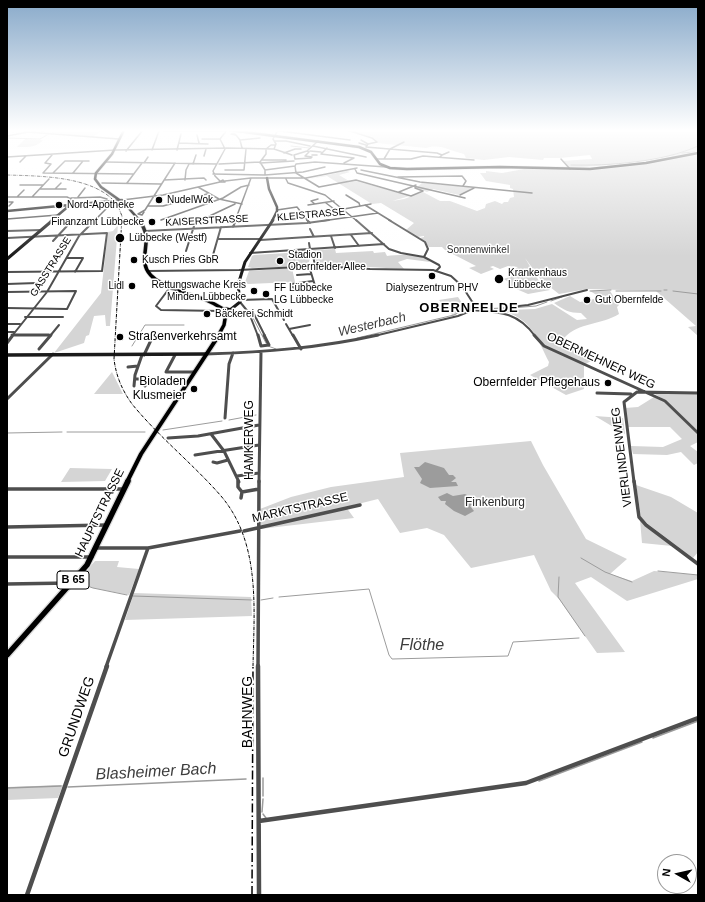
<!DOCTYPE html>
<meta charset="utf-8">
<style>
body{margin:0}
#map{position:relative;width:705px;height:902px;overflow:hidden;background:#fff;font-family:Arial,sans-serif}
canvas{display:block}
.frame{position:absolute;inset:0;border:8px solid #000;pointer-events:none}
.north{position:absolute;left:657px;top:854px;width:40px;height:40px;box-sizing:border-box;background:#fff;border:1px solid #999;border-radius:50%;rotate:278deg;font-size:11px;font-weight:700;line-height:16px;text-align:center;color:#000}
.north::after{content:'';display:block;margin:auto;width:14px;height:18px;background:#000;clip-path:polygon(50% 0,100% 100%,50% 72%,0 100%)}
</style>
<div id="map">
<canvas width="705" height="902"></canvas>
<div class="frame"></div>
<div class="north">N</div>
</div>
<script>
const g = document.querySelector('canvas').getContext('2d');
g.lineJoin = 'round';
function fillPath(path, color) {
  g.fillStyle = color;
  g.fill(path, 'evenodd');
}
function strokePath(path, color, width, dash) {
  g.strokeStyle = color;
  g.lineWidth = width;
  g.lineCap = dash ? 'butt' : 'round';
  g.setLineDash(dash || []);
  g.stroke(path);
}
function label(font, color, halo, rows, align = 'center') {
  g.font = font + ' Arial,sans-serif';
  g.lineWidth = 3;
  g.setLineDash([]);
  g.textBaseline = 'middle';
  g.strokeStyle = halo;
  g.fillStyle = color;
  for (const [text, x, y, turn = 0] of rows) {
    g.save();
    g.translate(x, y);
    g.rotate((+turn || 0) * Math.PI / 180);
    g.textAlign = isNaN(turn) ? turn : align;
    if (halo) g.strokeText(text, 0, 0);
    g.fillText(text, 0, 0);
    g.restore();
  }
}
fillPath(new Path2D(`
 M7 130H101L93 137 34 131 13 133 7 132Z
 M348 130H698V152L625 164 569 168 562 161 592 159 590 155 560 158H544L543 160 509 157 484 160 466 158 464 154C452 151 438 143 426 148L377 143 372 137Z
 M25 139 42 140H43C36 148 27 147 17 147Z
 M698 154V336L688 327 696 326 656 291 587 289 559 294 541 280 525 258 539 281 550 290 528 294 507 285 510 282 503 279 517 275 509 272 518 267 508 266 500 269 493 266 490 267 494 269 481 274 469 268 476 266 445 250 442 247H429L420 238 424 237V236L417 237 406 230 414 223 381 203 372 204 327 176 308 179 347 171 350 172 339 175 349 181H356L410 196 392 201 404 199 423 192 440 201H450L477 211 485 208 486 204 495 201 502 204 504 202H508L510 198 514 197 513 189 510 188V185L486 181 480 173H486V171L502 173 530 168 570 170 628 166Z
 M422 183 469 187 472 189 459 195 433 189 427 192 416 188Z
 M118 225 110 326H106L105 315 94 316 89 335 86 336 84 343 54 353 101 293 108 232 113 231Z
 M335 249 336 253 373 251 374 253 385 252 387 256C398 255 423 253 430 262L407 259 398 262 404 269 317 264 313 250Z
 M303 252 310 258 309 262 303 266 252 268 248 267 252 256 254 255Z
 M292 268 295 282 248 284 245 282 249 271Z
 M590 291H610L619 305 617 307 619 314C601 325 579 322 564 338L591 361 584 365V389L566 395 530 375 548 366 549 362C537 339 533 321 506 312L509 310 535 309 552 304 577 320 587 319 581 313C569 313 564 310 554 303L570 296 580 302 594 299 598 303 606 300 603 297H600Z
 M458 297 462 303 471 304 468 308 453 316 439 300Z
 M112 372 123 394H94Z
 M653 393 698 394V431L666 401Z
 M654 397 664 401 698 435V442L690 446 698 452V463L694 465 681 452 667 455 633 454 631 446 663 447 682 439 670 427H628L625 408 638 407Z
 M595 416 623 418 625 434Z
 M531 441 543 465 586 539 627 559 610 574 632 581 654 571 698 575V579L627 601 591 577 575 583 625 652 597 653 559 599 551 591 534 555 471 568 444 535 427 528 400 533 378 499 346 507 354 518 260 529V509L291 497 331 487 404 477 400 453Z
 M70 468 112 469 105 481 61 482Z
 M636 485 671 497 698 513V552L693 558 648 524 641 517Z
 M640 520 672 546 642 543Z
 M95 561H119L117 567 139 569 129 595 93 588 76 582Z
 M134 593 251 597 252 616 125 620Z
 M63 785 58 798 7 800V787Z`), '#d5d5d5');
fillPath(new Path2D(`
 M425 462 444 468 449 475H453L456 478 451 482H456L458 486 430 488 420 483 422 479 414 467H419Z
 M447 493 453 496 465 494 467 495 465 497 466 501 471 500 474 503 470 506 474 511 465 516 454 511 445 504 446 501H441L438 497Z`), '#9c9c9c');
strokePath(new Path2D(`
 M7 138 40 139 47 135
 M291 146 309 148
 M682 153 695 152
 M571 165C609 166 663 162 698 146
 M664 290H667
 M590 291 611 290
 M616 291H661
 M673 291 698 294
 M551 301 562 297
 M511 308 536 306 547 302
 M479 309 504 308
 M251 314 267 345
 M357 338 454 315 467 308
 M132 346 145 325H184
 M268 346 276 349
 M229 420 256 415
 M163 430 222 421
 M67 432H145
 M7 433 62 432
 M581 558 605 572 632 582
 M658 571 698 575
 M559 577 558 597 585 636
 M76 582 93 588 127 595
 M133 596 252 600
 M279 597 369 589 389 655 392 659 508 656 513 642 579 638
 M261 600 273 598`), '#9c9c9c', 1);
strokePath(new Path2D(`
 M653 738 698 721
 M263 778V796
 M539 781 642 742
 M68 787 246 779
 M7 788 61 786
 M262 812 263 799
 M263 814 266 818`), '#9c9c9c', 1.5);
const primaryFar3 = new Path2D(`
 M124 130 112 154 96 173 95 179 101 187 125 204 140 221
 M163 130H226
 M229 130 359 147 371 152 380 164 390 168 407 169 500 167 590 169 646 163 698 153`);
const primaryFar2 = new Path2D(`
 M139 220C152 238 143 246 145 264 148 285 187 293 204 299 211 302 217 305 223 309
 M226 309 230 310V312H222V310Z
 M218 336 224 325 226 313`);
const primaryFar1 = new Path2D(`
 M127 482 141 454 219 335`);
const primary = new Path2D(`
 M7 655 87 565 128 481`);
strokePath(primaryFar3, '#dbdbdb', 3.5);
strokePath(primaryFar2, '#dbdbdb', 5);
strokePath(primaryFar1, '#dbdbdb', 6);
strokePath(primary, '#dbdbdb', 8);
strokePath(new Path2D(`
 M272 130 350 140
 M347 130 372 138 377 142
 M231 134H235L236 135Z
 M197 135 199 143
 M236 135 240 140 242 148
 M7 136 28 132 119 139
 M202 139H220
 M240 140 260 138
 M361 140 368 144
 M274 141H286L310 146
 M179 143 208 144
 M359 143 366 145
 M313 146 366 157
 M224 147 220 139 227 130
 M366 147 437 153 442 155 440 157
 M366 147 368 144 377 142
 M228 148 274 149 292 155
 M327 148 321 154 354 158 344 163
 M266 149 271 145H275
 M274 149 276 144 273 139 278 130
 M152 150 159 131
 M177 150 181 134
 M126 151 143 130
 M307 151 309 152 305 156 312 157 311 158 295 159 294 155Z
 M307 151 318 141
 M310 151 321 152
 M284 153 295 149H301
 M312 155H317
 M442 155 449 152
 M204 156 206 149
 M7 157 115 150 228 148
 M376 159H411L423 156 474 160
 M384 159 390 149 404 142
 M561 159 570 169
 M262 160H286
 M20 162 26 156
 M106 162 217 164
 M144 163 148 157
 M260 163 294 161
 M193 164 196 155
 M219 164 260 162
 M295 166 296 173 319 187 356 180 411 196 423 191
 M295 166 296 164 315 162 386 167
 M355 169 357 173 465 198
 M225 170H244L246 149
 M265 170 295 166
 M361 170 420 182 532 193
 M43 173 134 174
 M43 173 51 164 45 163 52 155
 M53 173 65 161H89
 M73 173 83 161
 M213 174 265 175
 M265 175 303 172 325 167
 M265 175V170L260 162 266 154V149
 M398 177 462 176 466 181 463 186
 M286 179 288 183 325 195 357 221
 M164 180 204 178 206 180
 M185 180 186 170 189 164
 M223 180 225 182H219Z
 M220 181 215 176 213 171 225 149
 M225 181 251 178H306L357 168
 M102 183 161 184
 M127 183 142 163
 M20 185H43
 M415 186V188L423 191
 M198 187 219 199 242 204
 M40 189H66
 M55 189 61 183
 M399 192 416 185
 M346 195 359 203 360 206
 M460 195 474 188
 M7 197H67L71 199 70 205
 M17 197 24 190
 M32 197 49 179
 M78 197 85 188
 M71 198 100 197 107 199
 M122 200 163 195 220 182
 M9 202H13L9 206
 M315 204 311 201 318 199
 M308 205 334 201
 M365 205 391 221
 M148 206H163L207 194
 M344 209 371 204
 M277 210 297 207 308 221
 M325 211 334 209 326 203
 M144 212 142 215 138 214 145 210 175 163
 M7 219 58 215
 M161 220 223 198 241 187 249 185
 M94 221 107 208V202
 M199 221 235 204
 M235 221 251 178
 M322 221 378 213`), '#4e4e4e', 1.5);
strokePath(new Path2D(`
 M307 220 310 223
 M356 220 389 249 401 253 424 257 439 265 440 267 436 271
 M389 220 425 242 428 249 424 257
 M233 227 236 220
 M310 229 314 237
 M7 231 41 230
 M145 231 307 223 329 220
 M351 235 359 246
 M331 236 335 248
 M7 238 107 233 102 271 7 272
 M218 239H260
 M260 240 372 233
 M53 241 67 226
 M309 243 310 249
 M305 250 313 255 315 266
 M186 251 195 223 201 220
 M250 253 384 244
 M213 255 221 227
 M67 258H83L75 272
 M309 266 316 289
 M147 271 239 270 319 266 370 269 433 270 451 276 462 286 473 303 468 312 458 316 374 336
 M297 275 311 274
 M313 281 291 284 290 286 295 288 314 286
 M7 284 37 283
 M168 290 156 306 161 310 221 311
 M7 292 76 291 67 309 7 308
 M240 300 272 299 284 320
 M240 302 249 313
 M470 310C498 312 517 311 535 336
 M249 313 254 314 265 336
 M249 313 258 336
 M503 313 510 307 528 305 587 290
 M25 317H63
 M7 324H20
 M286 324 293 336
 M289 329 310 325
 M7 332H14
 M12 335H49
 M12 336 47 292 79 236 95 220
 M50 336 59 325`), '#4e4e4e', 2);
strokePath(new Path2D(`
 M12 335H49
 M258 335 261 346 269 345 264 335
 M293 335 301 349
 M534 335 544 346 665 401 698 433
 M7 343 13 335
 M39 349 51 335
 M206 354C265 352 320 348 378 335
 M144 355 152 338
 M175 355 166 372H194
 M128 367 138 366
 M135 379H147L145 386
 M134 386 135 375 142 355
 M597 393 631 394
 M7 399 53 354
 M225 418 229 364 233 353
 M211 434 224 451 239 482
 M168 438 198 436 259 425
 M195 455 259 445
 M213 462 217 463 228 460
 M237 476 259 473
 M259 482 261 352
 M634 482 624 402 637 392 698 393`), '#4e4e4e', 3);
strokePath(new Path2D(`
 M238 481V487L242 492 241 498
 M634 481 639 517 646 525 698 564
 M7 489H124
 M242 492 259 489
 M7 527 107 525
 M244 531 360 505
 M96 548H148L240 531
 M7 557H92
 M7 584 70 583
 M106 667 148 548
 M258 667 259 481`), '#4e4e4e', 3.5);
strokePath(new Path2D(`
 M258 666 259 895
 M259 821 526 783 698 718
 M27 895 107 666`), '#4e4e4e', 4.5);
strokePath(new Path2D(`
 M267 178 269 189 277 207V211L272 221
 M7 211 122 200
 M51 221 70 205`), '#1b1b1b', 2.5);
strokePath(new Path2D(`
 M7 259 53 220
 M230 310 240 302 238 285 245 262 273 220`), '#1b1b1b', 3);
strokePath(new Path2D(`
 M7 355 206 354`), '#1b1b1b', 3.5);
strokePath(primaryFar3, '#000', 2.5);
strokePath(primaryFar2, '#000', 3.5);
strokePath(primaryFar1, '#000', 4);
strokePath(primary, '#000', 5.5);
strokePath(new Path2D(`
 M7 175C40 176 92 176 115 202 119 206 120 212 122 216L114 359C116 376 122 390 132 404 159 437 193 464 221 496 261 543 254 609 253 667`), '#000', 1, [3.5, 1, 0.5, 1]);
strokePath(new Path2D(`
 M252 895 253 666`), '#000', 1.5, [9, 3, 1.5, 3]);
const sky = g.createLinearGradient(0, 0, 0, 256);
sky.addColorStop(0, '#89aaca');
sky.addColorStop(0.51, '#fff');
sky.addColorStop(1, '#ffffff00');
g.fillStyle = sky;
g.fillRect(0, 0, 705, 256);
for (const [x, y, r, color] of [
 [159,200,4,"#000"],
 [59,205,4,"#000"],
 [152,222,4,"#000"],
 [120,238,5,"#000"],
 [134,260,4,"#000"],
 [280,261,4,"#000"],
 [432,276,4,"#000"],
 [499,279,5,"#000"],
 [132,286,4,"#000"],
 [254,291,4,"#000"],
 [266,294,4,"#000"],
 [587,300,4,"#000"],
 [207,314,4,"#000"],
 [120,337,4,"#000"],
 [608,383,4,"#000"],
 [194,389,4,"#000"]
]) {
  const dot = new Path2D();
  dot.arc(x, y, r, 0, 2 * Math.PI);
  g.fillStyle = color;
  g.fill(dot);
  strokePath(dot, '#fff', 1.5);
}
label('10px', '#000', '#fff', [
 ["NudelWok",167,200],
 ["Nord-Apotheke",67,205],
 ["Finanzamt Lübbecke",144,222,"right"],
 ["Lübbecke (Westf)",129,238],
 ["Stadion",288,255],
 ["Obernfelder Allee",288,267],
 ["Kusch Pries GbR",142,260],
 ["Krankenhaus",508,273],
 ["Lübbecke",508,285],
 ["Rettungswache Kreis",246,285,"right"],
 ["Minden Lübbecke",246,297,"right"],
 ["Lidl",124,286,"right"],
 ["FF Lübbecke",274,288],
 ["LG Lübbecke",274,300],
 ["Dialysezentrum PHV",432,288,"center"],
 ["Gut Obernfelde",595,300],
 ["Bäckerei Schmidt",215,314]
], 'left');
label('10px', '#000', '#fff', [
 ["KLEISTRASSE",311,215,-5],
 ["KAISERSTRASSE",207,221,-3],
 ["GASSTRASSE",51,267,-58]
]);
label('10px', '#2c2c2c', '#fff', [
 ["Sonnenwinkel",478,250]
]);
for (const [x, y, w] of [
 [73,580,32]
]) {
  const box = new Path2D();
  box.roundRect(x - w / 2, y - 9, w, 18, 3);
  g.fillStyle = '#fff';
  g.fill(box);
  strokePath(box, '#000', 1);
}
label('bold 11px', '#000', null, [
 ["B 65",73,580]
]);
label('12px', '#000', '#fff', [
 ["Straßenverkehrsamt",128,337,"left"],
 ["Bioladen",186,382],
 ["Klusmeier",186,396],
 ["Obernfelder Pflegehaus",600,383]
], 'right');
label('12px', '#000', '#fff', [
 ["OBERMEHNER WEG",601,361,25],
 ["HAMKERWEG",250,440,-90],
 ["VIERLINDENWEG",622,457,-97],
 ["MARKTSTRASSE",300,508,-13],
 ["HAUPTSTRASSE",100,513,-64]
]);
label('12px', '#2c2c2c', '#fff', [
 ["Finkenburg",495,503]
]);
g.letterSpacing = '1px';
label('bold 13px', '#000', '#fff', [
 ["OBERNFELDE",469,308]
]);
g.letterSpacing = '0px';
label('italic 13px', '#3d3d3d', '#fff', [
 ["Westerbach",372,325,-13]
]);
label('14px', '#000', '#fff', [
 ["BAHNWEG",248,712,-90],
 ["GRUNDWEG",77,717,-71]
]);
label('italic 16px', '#3d3d3d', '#fff', [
 ["Flöthe",422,646],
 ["Blasheimer Bach",156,772,-3]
]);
</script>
